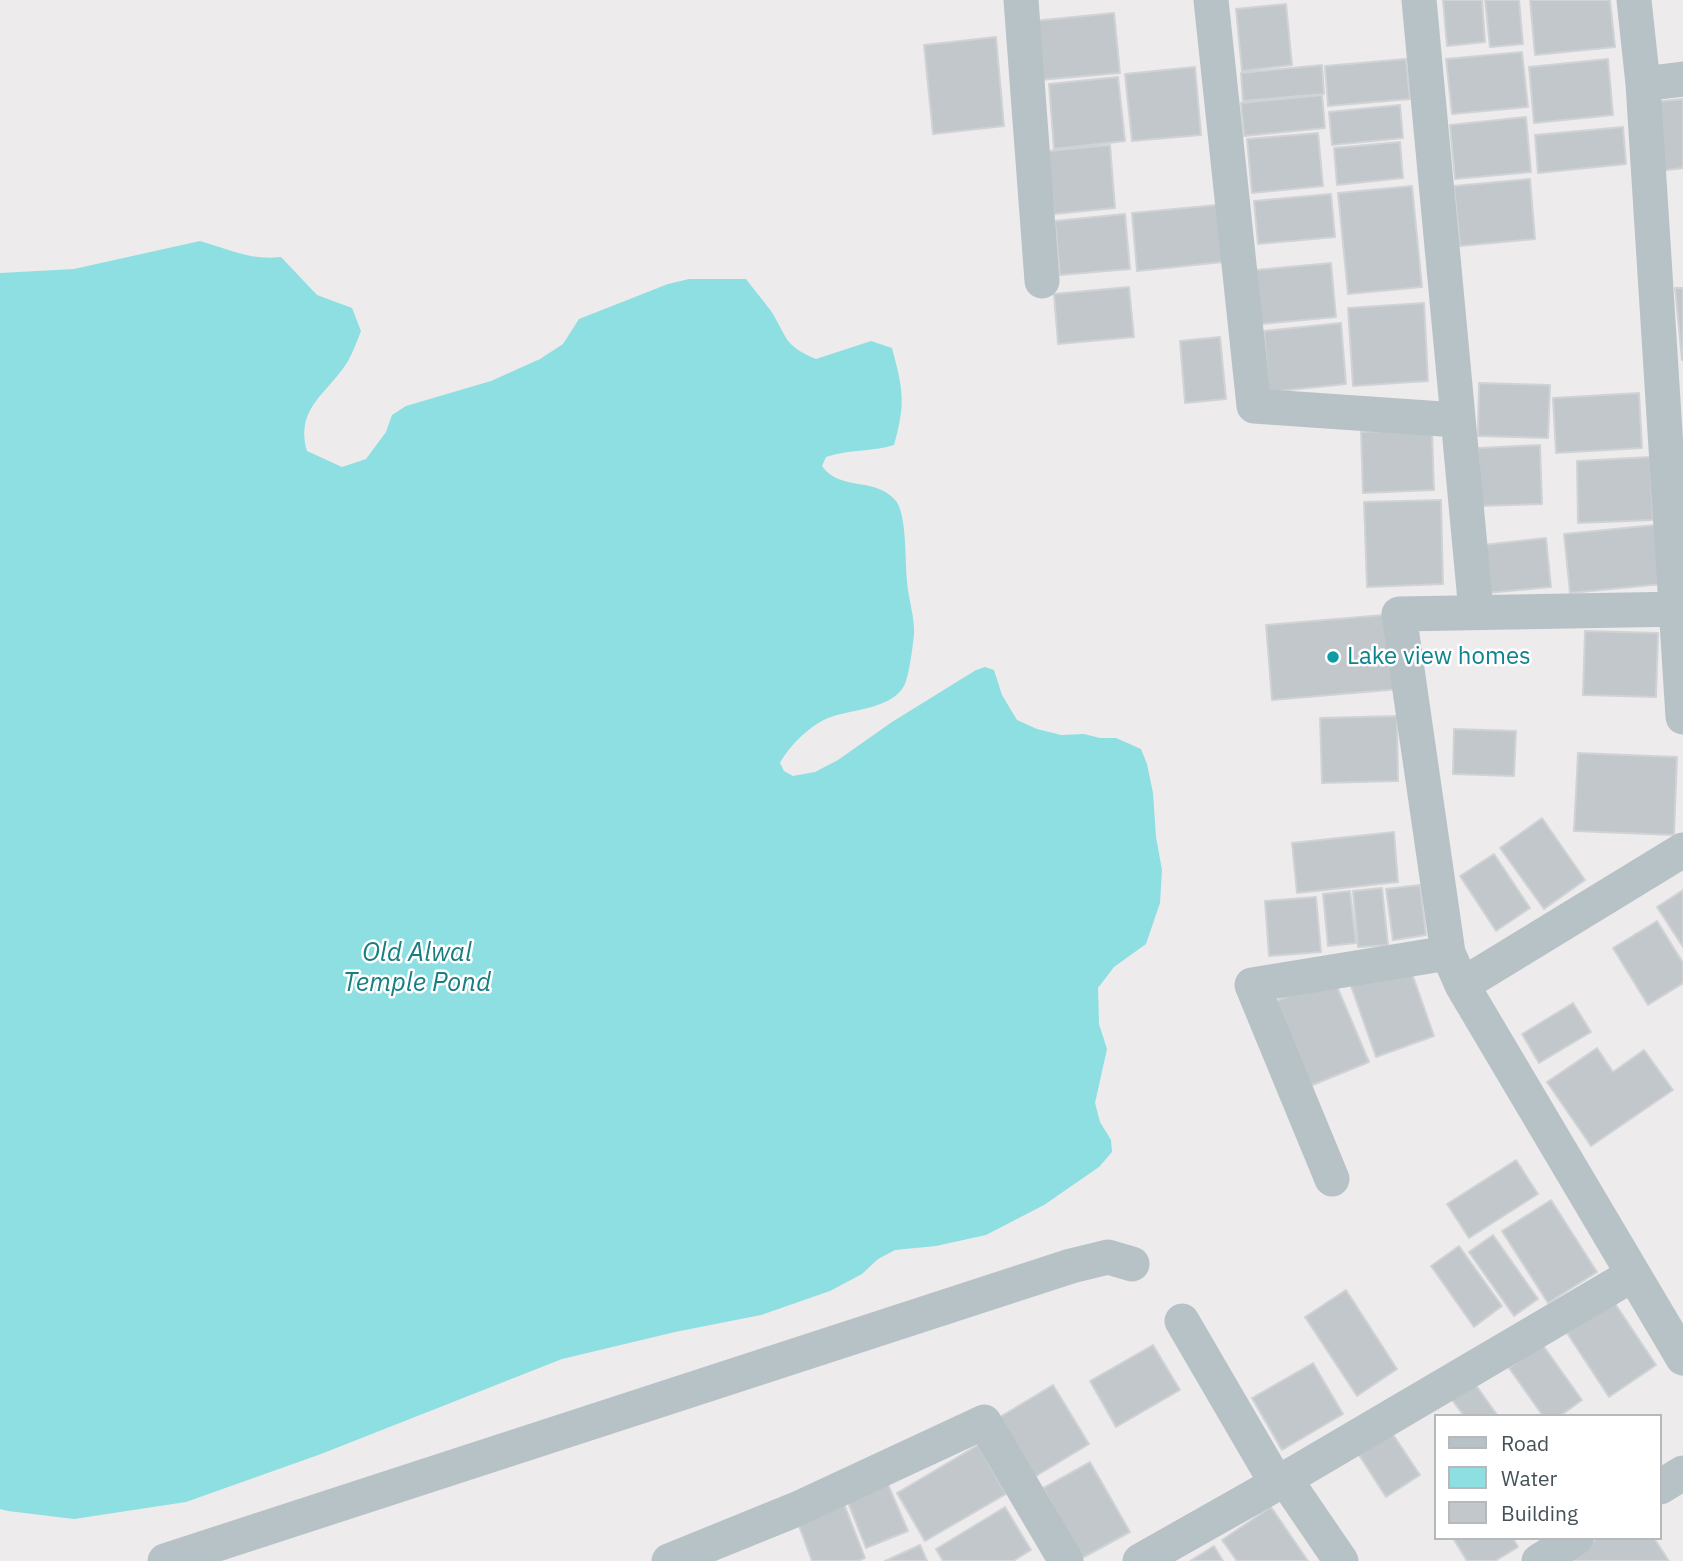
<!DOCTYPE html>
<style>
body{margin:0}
#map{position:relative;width:1683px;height:1561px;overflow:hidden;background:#eeebec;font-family:"IBM Plex Sans",sans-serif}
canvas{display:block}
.legend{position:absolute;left:1434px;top:1414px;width:228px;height:126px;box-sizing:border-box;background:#fff;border:2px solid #b5b9bc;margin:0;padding:9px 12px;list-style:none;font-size:21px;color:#455157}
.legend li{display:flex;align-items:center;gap:14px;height:35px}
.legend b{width:35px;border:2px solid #b5b9bc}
</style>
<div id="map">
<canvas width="1683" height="1561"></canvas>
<ul class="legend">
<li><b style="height:9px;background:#b7c2c7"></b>Road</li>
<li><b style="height:19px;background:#8ddfe2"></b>Water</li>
<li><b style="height:19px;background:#c2c7cb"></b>Building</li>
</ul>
</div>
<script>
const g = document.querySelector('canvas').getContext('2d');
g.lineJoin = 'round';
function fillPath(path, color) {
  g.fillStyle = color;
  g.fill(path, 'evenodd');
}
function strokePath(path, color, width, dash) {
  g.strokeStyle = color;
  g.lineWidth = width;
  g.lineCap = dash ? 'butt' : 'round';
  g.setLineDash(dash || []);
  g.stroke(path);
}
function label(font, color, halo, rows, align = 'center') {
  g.font = font + ' "IBM Plex Sans",sans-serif';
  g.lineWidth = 5;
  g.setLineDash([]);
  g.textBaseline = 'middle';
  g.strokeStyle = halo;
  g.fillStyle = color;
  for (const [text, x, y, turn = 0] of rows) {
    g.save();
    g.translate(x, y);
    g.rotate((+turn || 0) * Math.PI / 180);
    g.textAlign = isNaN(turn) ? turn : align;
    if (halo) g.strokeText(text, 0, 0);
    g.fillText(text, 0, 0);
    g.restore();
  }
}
fillPath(new Path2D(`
 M200 241C228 249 252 261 281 257L317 295 352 308 361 331C357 341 353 352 348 361 328 394 295 407 307 451L342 467 366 459 386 432 392 415 406 406 491 381 540 359 563 344 579 319 668 284 689 279H746C754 290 763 300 771 311 788 338 783 345 816 359L871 341 892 348C903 389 906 403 894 445 872 452 849 449 826 457L822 466C840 492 876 476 896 501 907 515 905 562 907 581 908 598 915 617 914 634 913 645 909 677 904 686 891 709 853 709 831 717 812 723 790 745 780 763L784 771 793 776 815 772 838 760 892 722 976 670 985 667 994 670 1002 695 1017 720 1037 729 1061 735 1084 734 1100 738H1116L1141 749 1147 764 1153 793 1156 837 1162 870 1160 903 1146 944 1114 967 1098 988 1099 1024 1107 1049 1095 1103 1100 1122 1111 1140 1112 1152 1099 1167 1044 1205 986 1235 936 1246 895 1250 878 1259 862 1274 830 1291 761 1315 675 1332 562 1359 321 1454 186 1502 74 1519 8 1511 0 1509V273L74 269Z`), '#8ddfe2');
const building = new Path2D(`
 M1443 0H1482L1485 42 1447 46Z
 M1485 0H1519L1523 44 1490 47Z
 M1530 0H1610L1615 47 1535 55Z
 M1286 4 1292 65 1242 71 1236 9Z
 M1114 13 1120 73 1039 80 1033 21Z
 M996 37 1004 126 933 134 924 45Z
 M1522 52 1528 107 1452 114 1446 59Z
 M1406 59 1410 99 1328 106 1325 66Z
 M1608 59 1613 115 1534 123 1529 67Z
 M1322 65 1324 94 1243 101 1241 73Z
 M1195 67 1201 135 1132 141 1125 74Z
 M1118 77 1125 141 1054 149 1049 84Z
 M1322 95 1325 128 1244 136 1241 103Z
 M1683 99V168L1659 171 1653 102Z
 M1400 105 1403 138 1332 145 1329 112Z
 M1526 117 1531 172 1455 179 1450 125Z
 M1623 127 1626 164 1538 173 1535 135Z
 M1318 133 1323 186 1252 193 1247 139Z
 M1400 142 1403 178 1337 185 1334 148Z
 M1110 145 1115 208 1054 214 1048 151Z
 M1530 179 1535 239 1460 246 1454 186Z
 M1412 186 1422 287 1348 294 1338 193Z
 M1331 194 1335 237 1258 244 1254 201Z
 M1217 205 1223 262 1137 271 1132 213Z
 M1125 214 1130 269 1060 275 1055 221Z
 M1331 263 1336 317 1261 324 1256 270Z
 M1129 287 1134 337 1058 344 1054 294Z
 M1675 288H1683V360H1682Z
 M1424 303 1428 381 1353 386 1348 308Z
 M1341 323 1346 384 1269 392 1264 331Z
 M1220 337 1226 399 1185 403 1180 341Z
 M1479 383 1550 385 1548 438 1478 436Z
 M1639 393 1642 448 1556 453 1553 398Z
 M1432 429 1434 490 1363 493 1361 432Z
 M1540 445 1542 504 1480 506 1478 448Z
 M1650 457 1653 520 1578 523 1577 461Z
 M1441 500 1443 584 1367 587 1364 502Z
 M1656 525 1662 584 1570 593 1564 534Z
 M1546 538 1551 587 1487 593 1483 545Z
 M1395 614 1400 689 1272 700 1266 625Z
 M1585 631 1658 633 1656 697 1583 695Z
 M1397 716 1398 781 1322 783 1320 718Z
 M1454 729 1516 731 1514 776 1453 774Z
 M1578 753 1677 757 1674 835 1574 831Z
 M1542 818 1585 880 1544 909 1500 848Z
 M1394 832 1398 882 1297 893 1292 843Z
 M1494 854 1530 908 1496 931 1460 876Z
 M1420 885 1426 935 1393 940 1386 889Z
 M1382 888 1388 945 1358 947 1353 891Z
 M1683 890V947L1657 907Z
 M1350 891 1356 943 1328 946 1323 894Z
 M1316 897 1321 952 1269 956 1265 901Z
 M1657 921 1683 963V983L1648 1005 1613 948Z
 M1408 962 1434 1036 1376 1057 1350 983Z
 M1333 977 1369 1062 1310 1086 1274 1002Z
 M1573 1003 1591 1032 1539 1063 1522 1034Z
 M1597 1048 1613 1072 1644 1050 1673 1090 1591 1146 1547 1082Z
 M1516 1160 1538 1194 1469 1238 1447 1204Z
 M1551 1200 1597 1272 1548 1303 1502 1231Z
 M1493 1235 1538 1299 1514 1316 1469 1252Z
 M1459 1246 1502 1306 1474 1327 1431 1266Z
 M1346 1290 1397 1369 1357 1396 1305 1317Z
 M1614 1302 1656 1365 1609 1397 1567 1333Z
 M1542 1344 1582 1400 1560 1416H1543L1509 1368Z
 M1153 1345 1180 1390 1116 1427 1090 1381Z
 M1313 1363 1343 1414 1282 1450 1252 1398Z
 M1475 1384 1498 1416H1464L1452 1400Z
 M1053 1385 1089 1444 1031 1479 995 1420Z
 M1392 1433 1420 1475 1386 1497 1359 1455Z
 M978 1445 1006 1494 925 1541 897 1493Z
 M1090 1462 1130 1532 1082 1558 1043 1488Z
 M886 1480 908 1531 866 1548 845 1495Z
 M841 1496 865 1558 858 1561H812L795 1515Z
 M1005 1507 1031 1550 1013 1561H943L936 1549Z
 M1271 1507 1308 1561H1237L1222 1540Z
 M1453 1538H1513L1518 1547 1495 1561H1467Z
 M1598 1538H1654L1669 1561H1564Z
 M920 1545 927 1561H885Z
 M1214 1546 1223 1561H1190Z`);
fillPath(building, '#c2c7cb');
strokePath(building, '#d0d3d6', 2);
strokePath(new Path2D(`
 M1021 0 1042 281
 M1211 0 1254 406 1457 420
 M1419 0 1476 611
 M1634 0 1643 84 1683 717
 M1643 84 1683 79
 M1683 609 1399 614 1448 953 1462 985 1683 1358
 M1462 985 1683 850
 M1332 1179 1252 985 1448 953
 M1182 1321 1277 1484
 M1285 1479 1341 1561
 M1660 1487 1683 1473
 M165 1561 1071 1266 1108 1257 1132 1264
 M669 1561 797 1509 984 1422 1066 1561
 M1140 1561 1285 1479 1632 1275
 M1539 1561 1576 1538`), '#b7c2c7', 35);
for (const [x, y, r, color] of [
 [1333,657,7,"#0f9aa8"]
]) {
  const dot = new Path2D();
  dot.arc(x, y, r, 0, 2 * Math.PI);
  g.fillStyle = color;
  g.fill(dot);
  strokePath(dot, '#fff', 2.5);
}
label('24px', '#0d838f', '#fff', [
 ["Lake view homes",1347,657]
], 'left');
label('italic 26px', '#187e82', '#fff', [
 ["Old Alwal",417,953],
 ["Temple Pond",417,983]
]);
</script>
